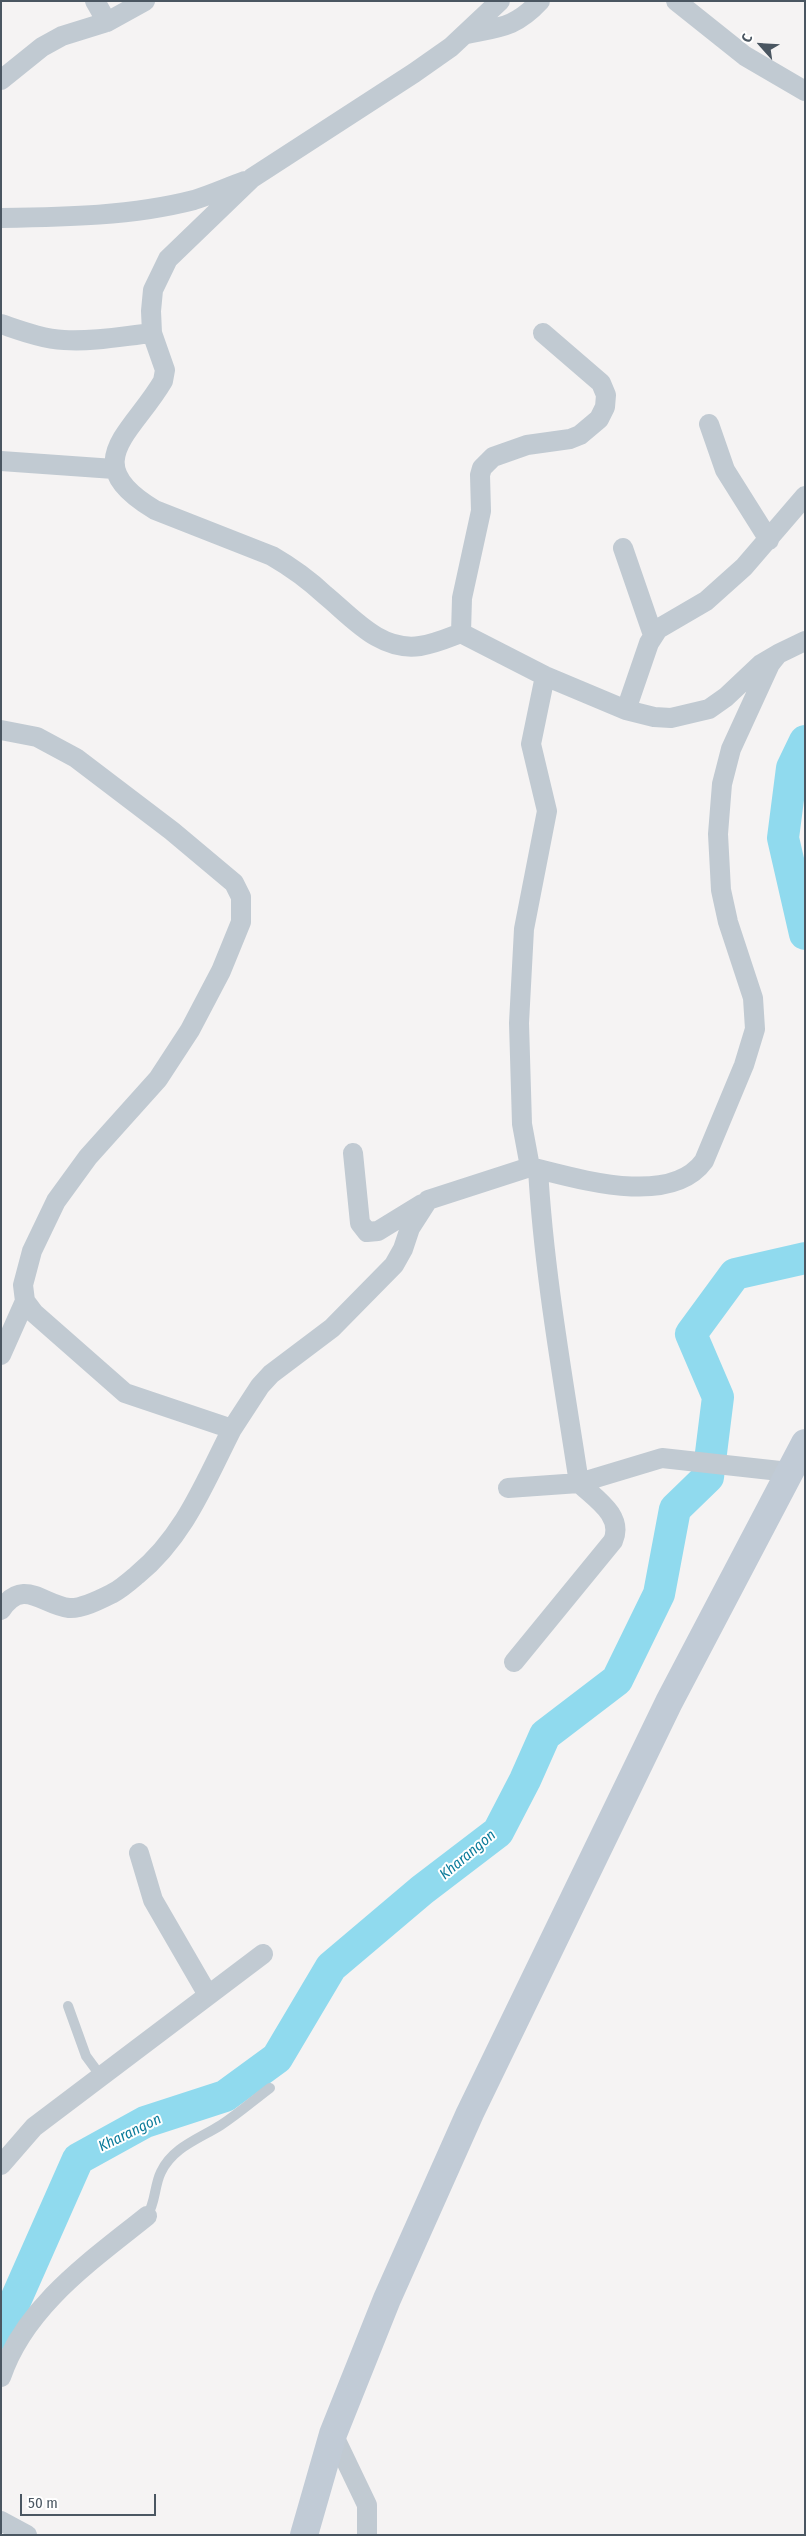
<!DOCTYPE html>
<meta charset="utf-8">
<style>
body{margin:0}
#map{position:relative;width:806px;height:2536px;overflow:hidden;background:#f5f3f3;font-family:"Fira Sans Condensed",sans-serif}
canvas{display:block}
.frame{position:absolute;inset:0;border:2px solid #4a5661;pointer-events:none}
.north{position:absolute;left:736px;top:20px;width:50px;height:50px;-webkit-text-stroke:4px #fff;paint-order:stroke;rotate:296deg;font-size:14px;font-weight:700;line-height:20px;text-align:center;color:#4a5661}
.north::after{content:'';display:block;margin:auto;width:18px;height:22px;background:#4a5661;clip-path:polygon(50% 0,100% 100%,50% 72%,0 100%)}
.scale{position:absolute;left:20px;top:2494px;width:136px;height:22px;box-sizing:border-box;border:2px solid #4a5661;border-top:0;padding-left:6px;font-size:15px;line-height:18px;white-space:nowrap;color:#4a5661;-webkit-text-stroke:4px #fff;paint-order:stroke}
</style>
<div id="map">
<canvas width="806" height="2536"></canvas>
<div class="frame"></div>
<div class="north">С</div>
<div class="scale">50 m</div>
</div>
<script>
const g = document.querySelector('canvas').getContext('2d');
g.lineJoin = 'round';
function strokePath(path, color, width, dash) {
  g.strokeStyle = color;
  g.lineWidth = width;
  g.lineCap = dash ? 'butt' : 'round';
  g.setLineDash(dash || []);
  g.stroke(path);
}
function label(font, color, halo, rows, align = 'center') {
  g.font = font + ' "Fira Sans Condensed",sans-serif';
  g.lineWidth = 4;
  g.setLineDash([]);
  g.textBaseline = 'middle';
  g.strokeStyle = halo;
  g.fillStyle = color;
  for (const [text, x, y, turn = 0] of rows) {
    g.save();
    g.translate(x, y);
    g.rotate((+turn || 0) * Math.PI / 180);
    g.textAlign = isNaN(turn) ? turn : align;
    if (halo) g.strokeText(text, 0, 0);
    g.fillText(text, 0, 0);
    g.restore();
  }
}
strokePath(new Path2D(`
 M805 741 792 768 783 838 805 934
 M1 2333 78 2159 145 2122 225 2096 277 2058 331 1967 422 1890 498 1832 525 1780 545 1735 617 1680 659 1594 675 1509 708 1477 718 1397 691 1334 735 1274 805 1258`), '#90daee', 32);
strokePath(new Path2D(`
 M68 2006 86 2056 100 2075
 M147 2216C156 2202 154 2186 161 2172 173 2147 199 2139 221 2125 238 2114 254 2100 270 2088`), '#c1cad2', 10);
strokePath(new Path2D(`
 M95 1 107 22
 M500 1 451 47 414 73 252 178 168 259 153 290 151 311 152 333 165 370 163 381C132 434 76 463 155 510L272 556C291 567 309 580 325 595 352 617 380 652 420 646 434 644 448 638 461 633L545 676 626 710 654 717 671 718 709 709 726 697 761 664 778 654
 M676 1 745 56 805 91
 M467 34C501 27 516 27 540 1
 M1 80 42 47 62 36 107 22 145 1
 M1 218C66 217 132 216 194 200 211 195 228 187 245 181
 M1 324C22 331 43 339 64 340 94 342 123 336 152 333
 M709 424 725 470 769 540
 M1 461 114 469
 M623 548 653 635
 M461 633 462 598 481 511 480 475 482 468 493 457 527 445 570 439 580 435 599 419 605 407 606 395 601 383 543 333
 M545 676 531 744 547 811 524 929 519 1023 522 1124 530 1167C576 1178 670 1208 704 1161L744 1065 755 1029 753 998 728 922 721 890 718 834 722 784 731 749 770 664 778 654 805 641
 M626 710 649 643 658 629 706 601 744 567 805 496
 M1 730 37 737 76 758 172 831 234 883 241 897V922L221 971 190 1030 158 1079 88 1157 56 1201 32 1251 23 1285 25 1301 34 1313 125 1393 232 1429 260 1386 271 1374 332 1328 394 1265 403 1249 410 1228 428 1200 530 1167
 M353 1153 360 1223 367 1232 378 1231 422 1204
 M538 1169C544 1274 563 1378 579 1483L662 1458 789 1472
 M1 1355 25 1301
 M508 1488 579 1483C596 1499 624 1516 613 1541L514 1662
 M1 1610C23 1577 43 1605 69 1608 82 1609 101 1599 113 1593 121 1589 130 1581 137 1575 184 1537 205 1482 232 1429
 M139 1853 153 1900 208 1995
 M1 2165 34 2127 263 1954
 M1 2377C25 2306 91 2261 147 2216
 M333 2434 367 2505V2535
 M1 2521 27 2535`), '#c1cad2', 20);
strokePath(new Path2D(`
 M304 2535 333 2434 387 2299 470 2113 669 1702 805 1443`), '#c1cbd6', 28);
label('italic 15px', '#0c7c9b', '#fff', [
 ["Kharangon",468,1855,-40],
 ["Kharangon",130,2133,-26]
]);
</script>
